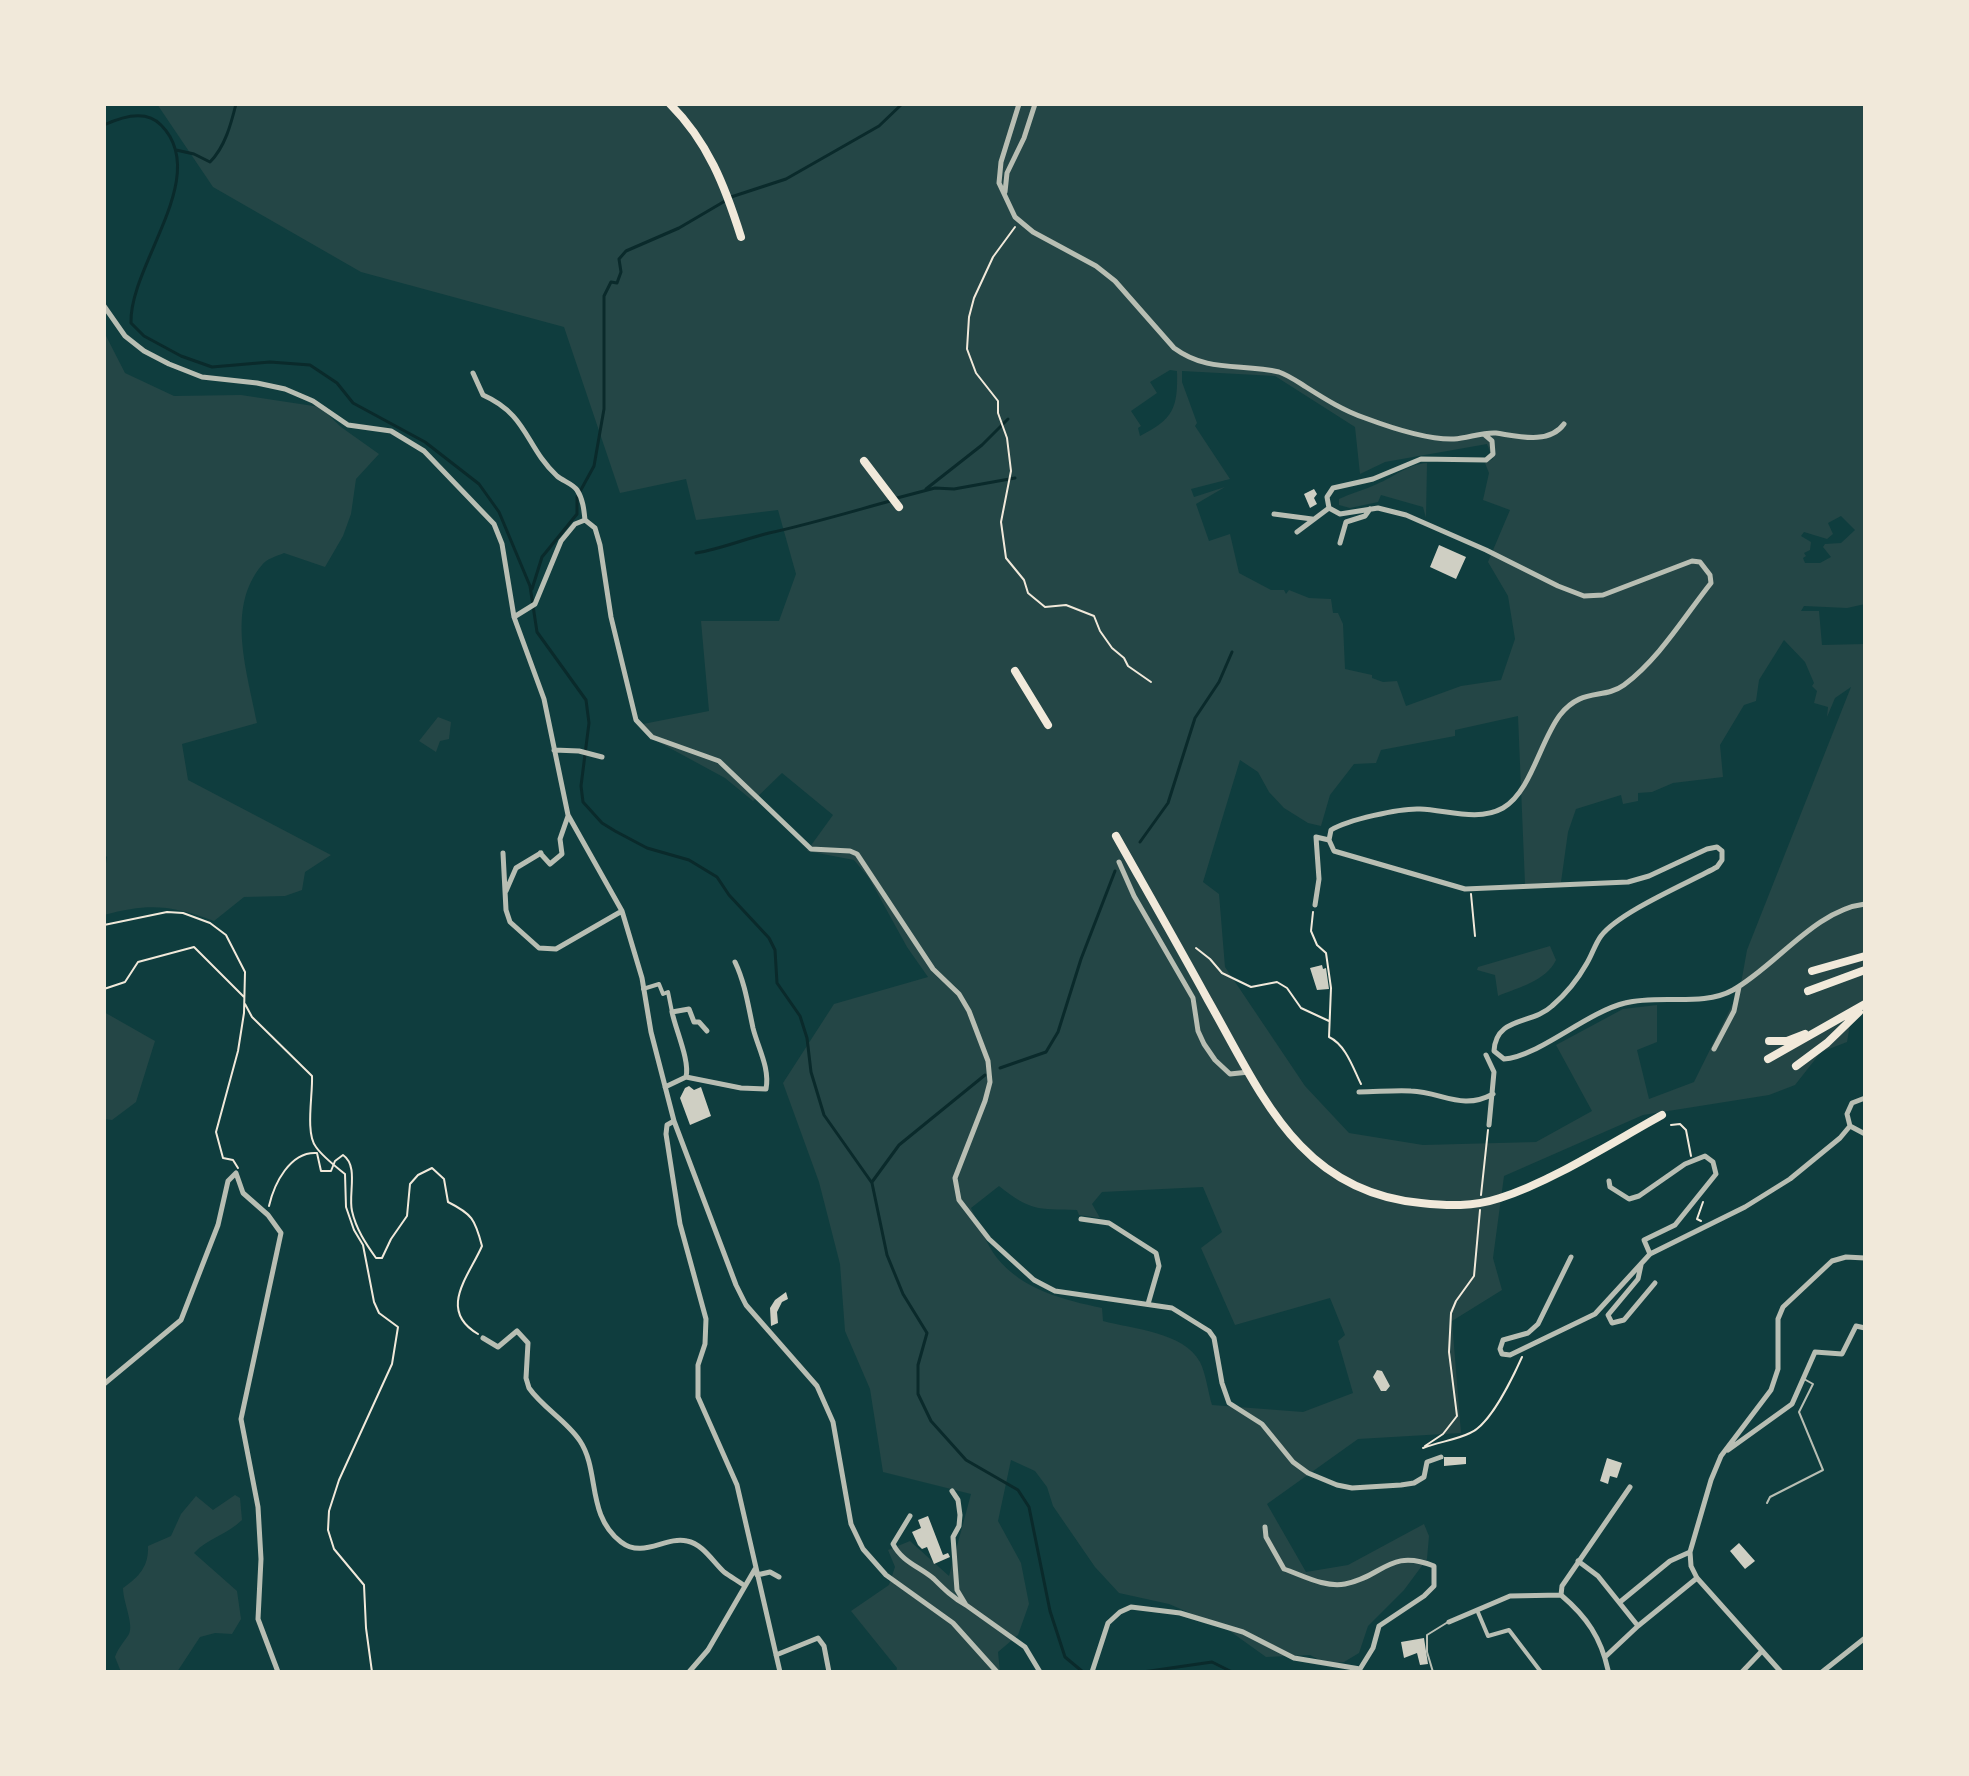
<!DOCTYPE html>
<style>
body{margin:0}
#map{position:relative;width:1969px;height:1776px;overflow:hidden;background:#0f3d3e;font-family:"Sofia Sans Condensed",sans-serif}
canvas{display:block}
.frame{position:absolute;inset:0;border:106px solid #f1e9da;pointer-events:none}
</style>
<div id="map">
<canvas width="1969" height="1776"></canvas>
<div class="frame"></div>
</div>
<script>
const g = document.querySelector('canvas').getContext('2d');
g.lineJoin = 'round';
function fillPath(path, color) {
  g.fillStyle = color;
  g.fill(path, 'evenodd');
}
function strokePath(path, color, width, dash) {
  g.strokeStyle = color;
  g.lineWidth = width;
  g.lineCap = dash ? 'butt' : 'round';
  g.setLineDash(dash || []);
  g.stroke(path);
}
fillPath(new Path2D(`
 M157 104H1865V604L1847 608 1804 606 1801 611H1819L1822 645 1865 644V1005L1852 1013 1847 1042 1821 1052 1795 1085 1769 1095 1643 1115 1504 1176 1493 1258 1502 1290 1452 1321 1461 1433 1358 1439 1267 1504 1306 1572 1348 1565 1424 1524 1429 1536 1427 1559 1404 1590 1368 1626 1359 1653 1344 1662 1327 1664 1310 1655 1266 1657 1227 1629 1169 1604 1119 1593 1095 1567 1053 1506 1047 1487 1035 1471 1011 1460 998 1521 1021 1563 1029 1604 1018 1635 998 1652 1000 1672H896L897 1668 851 1611 889 1585 895 1567 888 1550 910 1541 949 1576 971 1494 883 1472 870 1389 845 1331 840 1264 819 1182 783 1083 834 1004 928 977 907 947 869 878 854 860 807 851 833 815 782 773 753 801 725 778 655 740 643 724 709 711 701 621H779L796 574 778 510 696 520 686 479 620 493 564 327 361 272 213 187ZM1170 370 1177 371C1178 407 1174 419 1140 436L1138 428 1141 426 1131 411 1157 393 1150 382ZM1182 371 1275 376 1355 427 1360 474 1385 462 1487 444 1493 459 1485 463 1489 473 1483 500 1510 510 1488 562 1508 596 1515 639 1501 680 1461 686 1406 706 1397 681 1383 682 1372 678V675L1345 669 1343 624 1338 613H1333L1331 599 1309 598 1289 590 1286 594 1284 590H1271L1239 573 1230 534 1209 541 1196 504 1225 487 1194 497 1191 489 1230 479 1195 426 1197 423 1182 382ZM1841 516 1855 530 1841 543 1825 544 1823 547 1831 557 1820 563H1805L1803 558 1806 556 1804 553 1810 550 1811 542 1801 536 1804 532 1827 539 1833 534 1828 523ZM1784 640 1805 662 1814 683 1812 686 1817 691 1814 703 1828 707 1827 717 1835 698 1851 687 1747 950 1740 989 1694 1082 1649 1099 1637 1050 1657 1042V1005L1623 1009 1556 1045 1592 1111 1536 1142 1423 1145 1349 1133 1305 1086 1225 967 1219 894 1203 882 1240 760 1258 772 1269 792 1284 808 1308 823 1321 826 1330 795 1354 764 1376 763 1381 750 1455 736V730L1518 716 1525 884 1561 882 1568 832 1576 809 1621 795 1623 804 1638 801V793L1652 792 1673 783 1723 777 1720 745 1744 705 1756 701 1759 680ZM999 1186C1031 1211 1036 1209 1077 1210L1079 1215 1100 1218 1092 1204 1102 1192 1203 1187 1222 1232 1201 1248 1235 1325 1330 1298 1345 1335 1338 1341 1353 1393 1303 1412 1212 1405C1208 1392 1206 1374 1200 1362 1184 1332 1132 1329 1103 1321L1102 1308C1064 1300 1023 1290 997 1258 986 1244 979 1224 971 1208Z
 M104 332 125 373 174 396 241 395 320 407 341 427 379 454 356 479 351 514 343 536 325 567 284 553C277 556 266 559 262 565 225 608 248 674 257 723L182 744 188 780 331 855 305 872 302 890 285 896 244 897 214 921C171 905 149 903 104 915V876L107 857 104 854Z
 M1427 463 1426 518 1423 507 1381 495 1378 502 1350 508 1339 505V499C1351 493 1365 490 1377 484 1394 477 1408 464 1427 463Z
 M438 717 451 722 449 739 440 741 436 752 419 741Z
 M1550 946 1556 960C1546 981 1519 987 1498 996L1495 975 1477 970 1478 967Z
 M104 1012 155 1041 136 1102 112 1120 104 1119Z
 M235 1495 240 1498 242 1520C228 1534 208 1538 194 1553L237 1591 241 1619 232 1634 215 1633 200 1637 177 1672H121L115 1657C118 1648 124 1642 129 1634 134 1624 123 1602 123 1588 139 1577 149 1566 148 1546L171 1536 181 1514 196 1496 213 1510Z`), '#244646');
strokePath(new Path2D(`
 M104 125C123 116 146 109 161 125 212 176 129 265 131 323L144 336 181 356 212 367 270 362 310 365 337 383 353 403 425 442 479 484 499 512 530 586 537 632 586 700 589 723 581 786 583 802 602 823 615 831 647 848 689 860 717 877 729 895 769 938 775 950 777 983 800 1016 807 1038 811 1072 824 1115 872 1183 887 1255 903 1294 927 1333 918 1365V1394L931 1421 966 1460 1018 1490 1029 1507 1050 1611 1065 1657 1083 1672
 M176 150 194 154 210 162C225 147 231 124 236 104
 M731 197 786 179 879 126 902 104
 M926 489 982 445 1008 419
 M897 498 935 488 954 489 1015 478
 M696 553C721 549 744 539 769 533 810 524 850 512 890 501
 M532 589 542 557 577 514V497L594 466 604 409V296L611 282 617 283 621 272 619 259 626 251 679 228 725 201
 M1140 842 1168 803 1195 718 1219 682 1232 652
 M1000 1068 1046 1052 1058 1032 1081 959 1115 871
 M872 1182 899 1145 985 1075
 M1143 1672 1212 1662 1232 1672`), '#0a2a2b', 3);
fillPath(new Path2D(`
 M1314 489 1317 494 1314 498 1317 504 1310 508 1304 494Z
 M1439 545 1466 557 1456 579 1430 567Z
 M1322 965 1323 969 1326 968 1329 989 1317 990 1310 968Z
 M689 1086 694 1090 701 1087 711 1116 690 1125 680 1098 685 1088Z
 M786 1292 788 1299 782 1302 777 1312 778 1323 771 1326 770 1308 775 1300Z
 M1377 1370 1382 1371 1390 1386 1386 1391H1381L1373 1377Z
 M1444 1457H1466V1464L1444 1466Z
 M1607 1458 1622 1463 1617 1478 1610 1476 1608 1484 1600 1481Z
 M928 1516 943 1555 948 1553 950 1557 934 1564 927 1547 922 1549 918 1545 912 1532 921 1528 918 1520Z
 M1739 1543 1755 1561 1745 1569 1730 1551Z
 M1424 1638 1428 1664 1420 1665 1417 1653 1404 1658 1401 1642Z`), '#cfcfc3');
strokePath(new Path2D(`
 M1015 227 993 257 974 298 969 317 967 349 976 373 998 401V413L1007 438 1011 471 1001 522 1006 558 1024 580 1028 593 1045 607 1066 605 1094 616 1100 631 1112 648 1124 658 1128 666 1151 682
 M1471 894 1475 936
 M1313 912 1311 931 1317 945 1326 953 1331 988 1329 1037C1346 1045 1353 1068 1361 1084
 M104 925 167 912 183 913 210 923 226 935 245 972 244 1013 238 1051 216 1132 223 1158 233 1160 238 1168
 M1196 948 1210 959 1222 973 1251 987 1277 982 1287 988 1301 1008 1329 1021
 M104 989 125 982 138 962 194 947 244 997
 M245 1004 252 1017 312 1076C313 1094 305 1133 316 1147 323 1157 335 1166 345 1174L346 1207 354 1230 363 1245 374 1302 379 1313 398 1327 392 1364 339 1480 329 1511 328 1530 334 1549 364 1585 366 1628 372 1672
 M1671 1125 1680 1124 1686 1130 1691 1156
 M1481 1195 1488 1130
 M269 1206C274 1184 290 1151 317 1153L321 1171H331L335 1161 343 1155C359 1166 348 1194 352 1211 356 1229 366 1244 376 1258H382L391 1239 407 1216 410 1184 418 1175 432 1168 444 1179 448 1202C472 1214 475 1219 482 1246 469 1276 437 1310 478 1334
 M1701 1221 1697 1219 1703 1202
 M1425 1446 1443 1434 1457 1416 1449 1352 1451 1313 1456 1301 1474 1276 1480 1210
 M1423 1448C1438 1442 1456 1440 1470 1433 1490 1425 1513 1377 1522 1357`), '#f1e9da', 2);
strokePath(new Path2D(`
 M1767 1503 1770 1497 1823 1470 1799 1412 1813 1384 1804 1379
 M1433 1672 1427 1652V1635L1448 1622`), '#b8beb3', 2);
strokePath(new Path2D(`
 M643 989 659 984 663 994 668 992 672 1012
 M1477 1610 1488 1636 1509 1630 1541 1672`), '#b8beb3', 4);
strokePath(new Path2D(`
 M1019 104 1001 162 999 183 1015 217 1033 232 1096 266 1115 281 1174 348C1208 373 1241 363 1279 372 1288 375 1298 382 1306 387 1325 399 1344 411 1365 418 1389 427 1429 440 1454 439 1468 438 1483 432 1496 433 1517 436 1549 445 1564 424
 M1005 192 1007 173 1024 138 1035 104
 M104 306 125 336 144 351 169 364 202 377 257 383 285 389 313 401 348 425 391 431 424 451 494 524 502 544 514 617 544 699 568 815 622 911 642 978 651 1032 674 1121 736 1285 746 1305 817 1386 833 1422 851 1524 863 1549 886 1575 953 1623 997 1672
 M473 373 483 395C528 415 525 446 557 476 563 481 573 484 577 490 583 499 584 510 585 520
 M1329 508 1340 514 1378 508 1406 515 1486 550 1558 586 1584 596 1603 595 1692 561 1700 562 1710 575 1711 583C1684 617 1659 659 1624 685 1603 700 1582 687 1560 715 1540 741 1531 792 1503 808 1478 822 1447 810 1420 809 1400 808 1347 820 1331 830L1329 840 1334 851 1465 889 1628 882 1649 876 1707 849 1717 847 1722 851V860L1717 867C1688 883 1619 912 1601 936 1595 944 1592 955 1587 963 1578 979 1566 994 1552 1006 1532 1025 1496 1016 1494 1051L1504 1059C1536 1058 1587 1012 1625 1003 1659 994 1703 1007 1733 990 1776 966 1815 910 1865 904
 M1329 508 1327 497 1333 488 1373 479 1421 459 1486 460 1493 454 1492 441 1485 435
 M1274 514 1312 519
 M585 520 595 528 600 545 611 617 636 720 652 737 719 761 811 849 850 851 857 854 933 969 959 994 969 1011 988 1061 990 1082 985 1101 955 1178 959 1200 989 1239 1034 1280 1055 1291 1172 1308 1209 1331 1214 1338 1222 1383 1229 1403 1262 1424 1293 1462 1308 1473 1337 1485 1352 1488 1401 1485 1414 1483 1424 1477 1427 1462 1441 1457
 M1297 532 1329 508
 M1340 543 1346 522 1365 516 1370 509
 M514 617 535 604 561 541 575 524 585 520
 M554 750 579 751 602 757
 M503 853 506 910 510 922 539 948 556 949 622 911
 M540 853 550 864 562 854 560 839 568 816
 M1119 862 1134 896 1193 998 1198 1031 1204 1044 1215 1060 1230 1074 1249 1072
 M506 891 516 868 541 853
 M1315 905 1319 879 1316 837 1329 840
 M1714 1049 1734 1011 1739 987
 M1486 1055 1494 1072 1489 1125
 M686 1077C690 1061 676 1031 672 1012L689 1009 694 1022H699L707 1031
 M665 1087 686 1077 741 1088 766 1089C770 1068 758 1048 753 1028 748 1005 745 983 735 962
 M1359 1092C1376 1092 1394 1090 1411 1091 1442 1092 1462 1111 1493 1094
 M1865 1098 1852 1103 1847 1114 1850 1126 1865 1134
 M674 1121 667 1125 666 1134 680 1224 706 1319 705 1344 698 1365V1397L737 1485 780 1672
 M1609 1181 1610 1187 1629 1199 1639 1196 1685 1164 1705 1156 1713 1162 1716 1174 1675 1225 1644 1240 1650 1254
 M1081 1219 1109 1223 1156 1253 1159 1266 1148 1304
 M1571 1257 1538 1324 1528 1333 1503 1340 1500 1349 1502 1354 1510 1355 1595 1314 1650 1254 1745 1207 1790 1179 1840 1138 1850 1126
 M1641 1265 1638 1279 1608 1315 1612 1323 1624 1320 1655 1283
 M483 1338 498 1347 517 1331 528 1343 526 1378 529 1388C543 1408 567 1421 580 1441 600 1471 586 1515 621 1542 643 1559 665 1536 687 1541 703 1544 713 1562 724 1572 731 1577 738 1581 745 1586
 M104 1384 181 1320 218 1225 228 1181 236 1173 243 1193 268 1215 281 1233 241 1419 258 1507 261 1559 258 1619 278 1672
 M1728 1450 1792 1404 1815 1352 1842 1354 1856 1326 1865 1328
 M952 1491 958 1500 960 1515 959 1526 953 1537 957 1590 966 1605 1025 1647 1040 1672
 M910 1516 893 1544C902 1562 920 1567 934 1579 944 1589 953 1598 966 1605
 M1265 1527 1266 1537 1284 1569C1302 1575 1325 1588 1345 1584 1383 1577 1389 1548 1434 1566V1586L1424 1596 1379 1626 1373 1648 1360 1669
 M1578 1561 1598 1576 1638 1626
 M757 1575 770 1572 779 1577
 M1561 1595 1562 1586 1630 1487
 M1620 1602 1670 1561 1690 1552
 M1449 1622 1510 1596 1561 1595C1587 1617 1601 1638 1608 1670
 M776 1655 818 1638 824 1646 829 1672
 M1605 1657 1638 1626 1697 1578
 M689 1672 708 1650 755 1569
 M1092 1672 1108 1623 1120 1612 1131 1607 1180 1613 1243 1632 1294 1658 1360 1669
 M1742 1672 1761 1652
 M1781 1672 1697 1578 1691 1566 1690 1552 1711 1480 1721 1456 1771 1390 1778 1369V1319L1783 1307 1832 1261 1846 1257 1865 1258
 M1822 1672 1865 1638`), '#b8beb3', 5);
strokePath(new Path2D(`
 M670 104C708 142 725 186 741 237
 M864 461 899 507
 M1015 671 1048 725
 M1116 836C1147 891 1178 945 1208 1000 1261 1093 1299 1192 1421 1203 1448 1206 1473 1207 1500 1198 1551 1182 1613 1142 1662 1115
 M1812 971 1865 956
 M1808 991 1865 970
 M1769 1041H1787L1805 1034
 M1768 1059 1865 1004
 M1796 1066 1827 1043 1859 1012`), '#f1e9da', 8);
</script>
